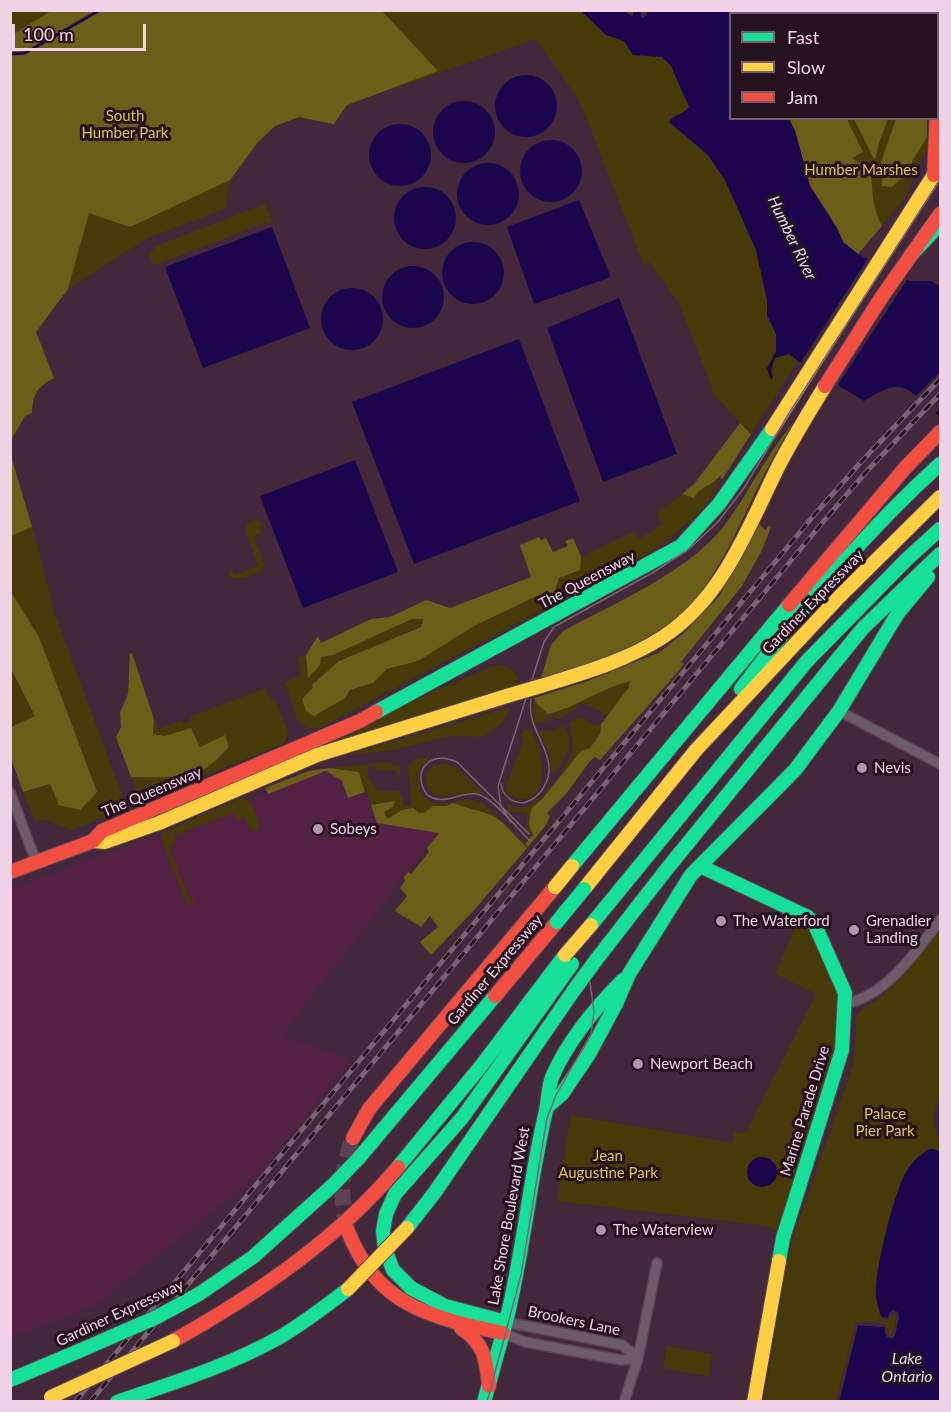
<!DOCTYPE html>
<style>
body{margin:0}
#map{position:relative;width:951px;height:1412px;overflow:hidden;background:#42283a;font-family:Lato,sans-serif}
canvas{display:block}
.frame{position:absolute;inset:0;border:12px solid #f1d2e5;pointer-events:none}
.legend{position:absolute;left:729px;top:12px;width:210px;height:108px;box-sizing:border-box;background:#26111f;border:2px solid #775e6e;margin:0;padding:8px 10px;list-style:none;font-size:18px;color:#f1d2e5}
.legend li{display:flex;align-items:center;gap:12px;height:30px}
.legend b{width:30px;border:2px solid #775e6e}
.scale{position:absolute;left:12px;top:24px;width:134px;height:27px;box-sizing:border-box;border:3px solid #f1d2e5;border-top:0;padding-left:8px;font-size:18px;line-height:21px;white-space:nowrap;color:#f1d2e5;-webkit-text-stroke:4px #26111f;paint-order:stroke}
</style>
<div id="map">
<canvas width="951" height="1412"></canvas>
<div class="frame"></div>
<ul class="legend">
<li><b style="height:8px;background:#16e098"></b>Fast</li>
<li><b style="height:8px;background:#ffcf43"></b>Slow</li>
<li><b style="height:8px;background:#f24e42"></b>Jam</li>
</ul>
<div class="scale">100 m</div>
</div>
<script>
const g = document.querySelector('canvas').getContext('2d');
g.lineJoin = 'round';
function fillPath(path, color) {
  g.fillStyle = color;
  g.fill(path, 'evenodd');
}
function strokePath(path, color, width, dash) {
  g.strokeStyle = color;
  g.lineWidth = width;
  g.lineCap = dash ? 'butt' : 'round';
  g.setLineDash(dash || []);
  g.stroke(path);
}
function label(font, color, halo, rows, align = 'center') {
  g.font = font + ' Lato,sans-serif';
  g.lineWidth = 6;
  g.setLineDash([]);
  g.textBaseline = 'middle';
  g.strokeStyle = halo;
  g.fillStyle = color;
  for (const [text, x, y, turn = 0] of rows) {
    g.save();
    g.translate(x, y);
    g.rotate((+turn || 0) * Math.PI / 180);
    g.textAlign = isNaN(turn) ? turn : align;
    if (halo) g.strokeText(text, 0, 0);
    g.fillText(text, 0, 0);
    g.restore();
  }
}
fillPath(new Path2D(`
 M326 771 342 780 348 798 365 792 377 823 439 832 282 1035 351 1060 259 1175 93 1307 11 1338V889Z`), '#522144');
fillPath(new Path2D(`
 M11 11H581L606 35 624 41 633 55 662 57 671 66 689 107C683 115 674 114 669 122L708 155 725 180 756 250 767 300 768 321 775 329 776 334 789 354 798 361 751 434 715 396 679 303 649 262 644 265 580 102 536 39 347 105 334 124 299 117 275 126 258 142 230 180 225 209 148 238 68 289 30 334 11 431Z
 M789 119H927V147L905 198 858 254 805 169 795 130Z
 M265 204 273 224 269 225 267 222 153 266 149 255 156 246Z
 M10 462 35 537 55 614 126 806 125 809 72 830 45 820 35 821 23 792 54 783 35 717 11 727Z
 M717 481V489C698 517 675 536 647 554L320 728H308L297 719 285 682 302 675 299 668 301 666 296 659 306 655 309 677 321 657 380 634 412 619H423L421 626 339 661 345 698 350 690 373 683 387 669 418 661 474 626 539 595 544 601 552 598C559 560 603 547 633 532L639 539 662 524 656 514 682 494 694 498 697 492Z
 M258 518 260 523 266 522 259 527 261 533 254 536 265 567C257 575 242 579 231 578L229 572 232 569 234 575 258 566 245 530 248 523Z
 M503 665C513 669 521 674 516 686L321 747 320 746 394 709 491 667Z
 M630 680 629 687 608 715 581 702 574 710 559 719 548 716 547 719 551 720 535 724 533 714 534 698 537 704 599 691Z
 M265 688 272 701 275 700 288 731 285 743 163 793 162 791 156 796 155 795 144 801 140 800 131 777 156 778 200 771 229 747 225 736 199 747 191 728 165 736 153 734 154 719 158 729 181 721 183 724 191 721 190 717Z
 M510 707 507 717 500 725 482 737 450 736 389 751 346 755Z
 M579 718 584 719 597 726 601 724 600 734 590 748 581 751 543 798 531 809 533 835 527 830V813L510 811 506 803C514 807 521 810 529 806 540 802 568 767 571 755 574 744 573 734 568 723Z
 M563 726C577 741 564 761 553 775L549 752 539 732 554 730Z
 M524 729 532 731C539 746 547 771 539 787 531 803 514 803 505 789L523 742 521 735Z
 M429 757V759C412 770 415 797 435 803 446 807 457 799 467 799 474 800 480 802 486 805L485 807 489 809 528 847 527 848C517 839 507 824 495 817 482 810 467 809 453 803L446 806H433L424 813H419L413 808 402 810 387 819 384 812 394 801 371 805 359 772 329 768 392 762V765L400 766V775L397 780 396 770 376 771 375 766 368 767V777L378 791H398L402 796 404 806H411L408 764 412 763 413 760Z
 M443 763C461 767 472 783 485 796 479 794 472 792 466 793 453 794 435 803 427 787 425 782 425 777 427 773 431 766 436 764 443 763Z
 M243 797C253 803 256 814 260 825L257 830H250L245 818 237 820 233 813 174 836 176 844 169 847 190 900 194 899 196 901 194 903 188 904 185 900 161 839V833Z
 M798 920 805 923 810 929 839 993 833 1060 777 1230 760 1225 557 1201 571 1115 732 1143 734 1132 746 1133 816 994 775 974Z
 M940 926V1098C926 1127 940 1127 940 1152 900 1131 878 1269 876 1294L890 1313 898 1312 892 1338 862 1324 839 1401 764 1402 787 1262 793 1238 854 1063 856 1016C867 1002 882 1002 890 985Z
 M667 1346 711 1354 709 1376 663 1368Z`), '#453a08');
fillPath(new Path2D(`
 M51 11H382L438 71 347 105 334 124 299 117 275 126 258 142 230 180 130 227 89 213 68 289 36 332 54 378C37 387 33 394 32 413L25 416 11 440V32L15 33Z
 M797 118 847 119 863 152 852 158 858 163 865 160C875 175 870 191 875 207 876 214 879 220 882 226L858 254 843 242 837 228 810 186 790 121Z
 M854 119H888L880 140 875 159 873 157Z
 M896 119H927V137L903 177 892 187 882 186 881 162Z
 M740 423 751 434 722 480 720 476C713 486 700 486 694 498L682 494 694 484Z
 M793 423C779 446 766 470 754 495 724 558 697 621 628 651 601 663 570 670 541 678L551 645 563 631C615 603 688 572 724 526 749 493 767 453 793 423Z
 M10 452 32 527 11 536H10Z
 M757 523 766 530 768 526 771 527 761 552 742 586 681 662 684 664 676 674 600 760 595 757 590 761 566 794 547 813 550 816 546 825 528 847 525 844 533 835 529 825 531 809 543 798 581 751 590 748 600 734 601 724 629 687 630 681C601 688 577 707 548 714L537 704 534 698 585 682 660 652 687 630 720 595 745 550Z
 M539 537 541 540 546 538 553 552 568 546 565 541 573 538 581 556 580 570 559 578 553 598 544 601 539 595 474 626 418 661 387 669 373 683 350 690 345 698 314 716 306 711 302 699 313 688 312 685 339 661 421 627 423 619H412L333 655 321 657 320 665 308 678 306 655 318 636 321 643 371 619 390 617 426 600 450 608 531 577 520 545Z
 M11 592 39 637 97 792 80 810 59 805 50 784 23 792 11 759V727L35 716 11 669Z
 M130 653H132L154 719 153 734 165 736 191 728 200 747 225 735 229 747C220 756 211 767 199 771 177 778 153 778 131 777L116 737 121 727 120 713 128 694Z
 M329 768 359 772 365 792 348 798 342 781 326 771 268 794 265 788 309 771Z
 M395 801 394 806 384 812 387 819 402 810 413 808 419 813H424L433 806H446L453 803C467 809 482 810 495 817 507 824 517 839 527 848L476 908 431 955 420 942 438 927 430 916 421 927 395 911 407 896 400 888 405 881 404 877 408 872 411 874 429 852 427 848 439 833 377 823 371 805Z`), '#6b5e19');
fillPath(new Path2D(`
 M581 11H625L632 17 634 11H641V18L646 16 647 11H732L733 13 730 14V118L789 119 795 130 810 186 837 228 843 242 858 254 910 281H931L940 286V416C905 392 910 372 864 401L798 361 789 354 775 358 771 370 773 377 771 380 767 368 776 351V334L767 315V300L756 250 725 180 708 155 669 122C674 114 683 115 689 107L671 66 662 57 633 55 624 41 606 35Z
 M495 106a31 31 0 1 1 62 0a31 31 0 1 1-62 0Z
 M433 132a31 31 0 1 1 62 0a31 31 0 1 1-62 0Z
 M369 155a31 31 0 1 1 62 0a31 31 0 1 1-62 0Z
 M520 171a31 31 0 1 1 62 0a31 31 0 1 1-62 0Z
 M457 194a31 31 0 1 1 62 0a31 31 0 1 1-62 0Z
 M394 218a31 31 0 1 1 62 0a31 31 0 1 1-62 0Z
 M579 200 611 277 534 304 507 227Z
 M272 227 310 328 203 368 165 267Z
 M442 273a31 31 0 1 1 62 0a31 31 0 1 1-62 0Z
 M382 297a31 31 0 1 1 62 0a31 31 0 1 1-62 0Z
 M321 319a31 31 0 1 1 62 0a31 31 0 1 1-62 0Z
 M619 298 677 454 603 482 547 328Z
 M519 339 580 501 414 564 352 402Z
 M355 460 398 572 303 608 260 496Z
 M929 1149H934L940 1152V1401L839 1402 858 1325 885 1327V1333L892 1338 899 1318 894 1311 890 1312 888 1318 881 1317C879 1309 876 1302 876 1294 875 1269 894 1193 906 1172 912 1162 920 1155 929 1149Z
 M747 1172a15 15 0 1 1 30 0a15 15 0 1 1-30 0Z`), '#1a064d');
fillPath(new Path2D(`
 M869 257 909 277 837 386 799 365Z
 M940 372V408L933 415 915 397Z
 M893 1310 898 1312 899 1318 895 1336 892 1338 887 1337 884 1327 858 1325 839 1401 836 1402 856 1323 865 1321 885 1324 889 1334 891 1335 895 1326V1314L892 1315 888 1321 880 1319 878 1316 888 1318 890 1313Z`), '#42283a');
strokePath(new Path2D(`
 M10 54 25 53 100 10`), '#1a064d', 3);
strokePath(new Path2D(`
 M347 1229C340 1191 340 1175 353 1138`), '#5c4254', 16, [16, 8]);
const street = new Path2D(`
 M839 711 940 764
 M10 792 36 862
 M845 1004C887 995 916 952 940 920
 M506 1322 622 1345 638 1358
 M503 1333 525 1342 621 1360 638 1358
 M624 1402 638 1358 657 1263`);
const fast = new Path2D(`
 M911 255 940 224
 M741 689C801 608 865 532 940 464
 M839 711 898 613 928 577
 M376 712 681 546 719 504 772 429
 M572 866 789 605
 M700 866 808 917 815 925 845 993 842 1050 783 1238 779 1261
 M591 925 807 661 907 559 940 529
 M596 960 666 870 863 628 940 554
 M547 1107 562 1094 589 1054 616 1004 629 974 691 875 795 770 839 711
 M398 1167 481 1066 565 955
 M407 1228 435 1192 574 990
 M199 1294 253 1257 332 1186 358 1159 495 996
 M506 1322C523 1254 529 1184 545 1115 549 1102 547 1088 553 1075 569 1039 595 1008 623 980
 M506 1322 445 1306 411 1288 393 1270 385 1249 383 1231 386 1214 395 1194 462 1118 572 964
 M10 1380 79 1351
 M117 1402C172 1383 229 1366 280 1337 304 1323 326 1306 348 1289
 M484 1402 506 1322`);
const slow = new Path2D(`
 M933 10 937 14
 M772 429 940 165
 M541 686C583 673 626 661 663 637 724 597 748 527 779 465 793 438 809 412 825 386
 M93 841 105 842 159 823 317 755 510 695
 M584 889 696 750 840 596 940 497
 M754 1402 779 1261`);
const jam = new Path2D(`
 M913 10 915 14
 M934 175 938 90
 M825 386 881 298 940 214
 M789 605 906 467 940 432
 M10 872 93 841 102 831 360 721 376 712
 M495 996 557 922
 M353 1138 369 1109 555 887
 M347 1229C377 1306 429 1317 503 1333
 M461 1328C485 1344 486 1359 489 1386
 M173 1341C255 1295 337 1240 398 1167`);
strokePath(street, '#5a4454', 12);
strokePath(fast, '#5a4454', 16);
strokePath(slow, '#5a4454', 16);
strokePath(jam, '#5a4454', 16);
strokePath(street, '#6d5b67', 9);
strokePath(fast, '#16e098', 14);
strokePath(slow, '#ffcf43', 14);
strokePath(jam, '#f24e42', 14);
strokePath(new Path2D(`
 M501 784C503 796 511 802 523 803 531 801 537 797 542 790 565 758 525 733 531 700
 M511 822 501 806 498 786 544 642 554 627 652 573 689 549 717 523 744 488 791 410 940 180
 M529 840C518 829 492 797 477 794 458 791 447 807 427 795 410 771 431 749 457 762L529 834
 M487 1402 521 1275 547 1118 556 1095 591 1034 594 1012 590 982`), '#786571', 1.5);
const rail = new Path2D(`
 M75 1402 815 514 860 463 940 379
 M90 1402 823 522 867 471 940 394`);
strokePath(rail, '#786571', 5);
strokePath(rail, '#26111f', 3, [9]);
const fastBridge = new Path2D(`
 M557 922 584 889
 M574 990 596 960
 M79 1351 157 1317 199 1294`);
const slowBridge = new Path2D(`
 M510 695 541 686
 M555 887 572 866
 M565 955 591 925
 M348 1289 407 1228
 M51 1397 173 1341`);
strokePath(fastBridge, '#5a4454', 16, []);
strokePath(slowBridge, '#5a4454', 16, []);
strokePath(fastBridge, '#16e098', 14);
strokePath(slowBridge, '#ffcf43', 14);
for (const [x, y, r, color] of [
 [862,768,6,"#b496a9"],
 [318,829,6,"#b496a9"],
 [721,921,6,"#b496a9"],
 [854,930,6,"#b496a9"],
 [638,1064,6,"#b496a9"],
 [601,1230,6,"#b496a9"]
]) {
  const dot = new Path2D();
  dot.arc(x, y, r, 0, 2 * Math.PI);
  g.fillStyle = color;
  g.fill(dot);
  strokePath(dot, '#26111f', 2);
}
label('15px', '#dbc83e', '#26111f', [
 ["South",125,116],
 ["Humber Park",125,133],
 ["Humber Marshes",861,170],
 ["Palace",885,1114],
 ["Pier Park",885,1131],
 ["Jean",608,1156],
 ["Augustine Park",608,1173]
]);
label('15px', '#f1d2e5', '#26111f', [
 ["The Queensway",587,580,-28],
 ["Gardiner Expressway",813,602,-46],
 ["The Queensway",152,792,-23],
 ["Gardiner Expressway",495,970,-50],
 ["Marine Parade Drive",805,1111,-73],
 ["Lake Shore Boulevard West",509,1216,-80],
 ["Gardiner Expressway",120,1313,-25],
 ["Brookers Lane",574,1321,12]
]);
label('15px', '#f1d2e5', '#26111f', [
 ["Nevis",874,768],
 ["Sobeys",330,829],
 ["The Waterford",733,921],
 ["Grenadier",866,921],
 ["Landing",866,938],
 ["Newport Beach",650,1064],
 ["The Waterview",613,1230]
], 'left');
label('italic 16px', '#dcdef5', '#26111f', [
 ["Humber River",792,238,64],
 ["Lake",907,1359],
 ["Ontario",907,1377]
]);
</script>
